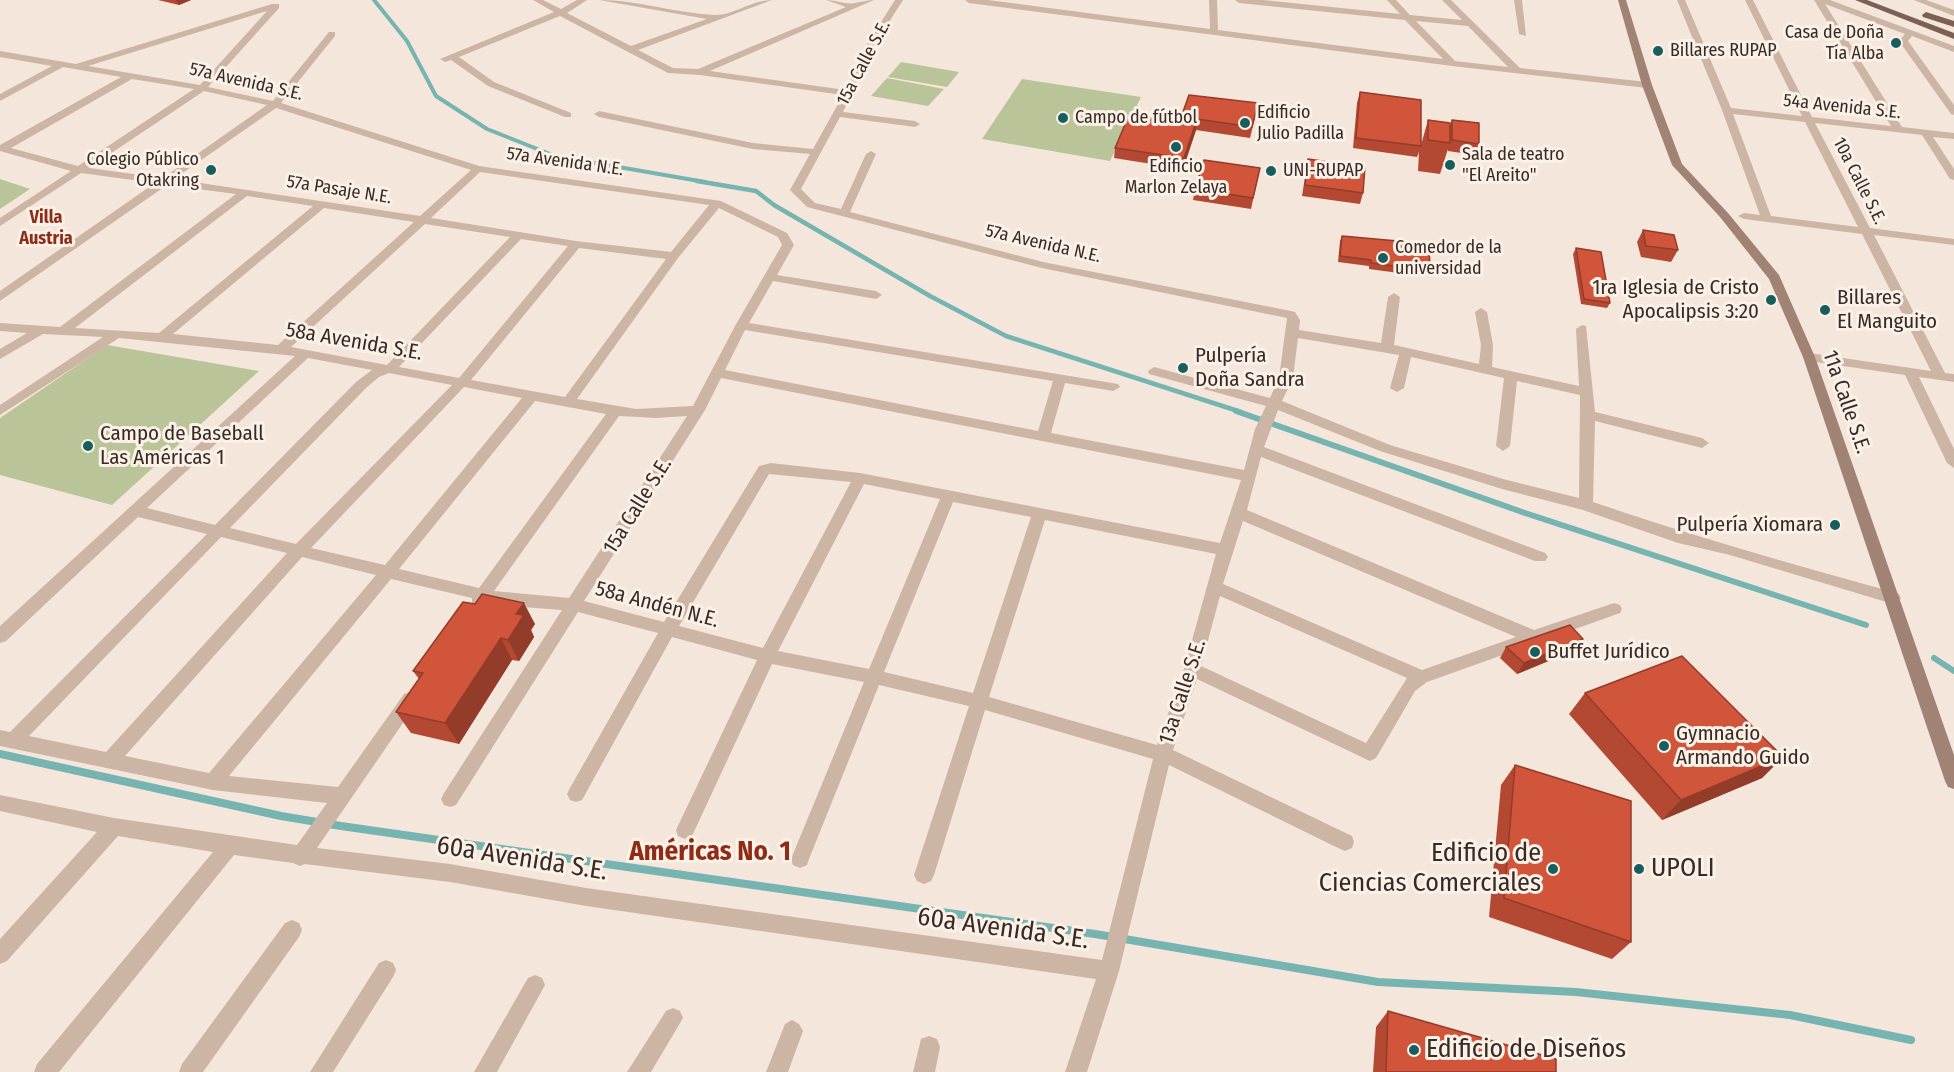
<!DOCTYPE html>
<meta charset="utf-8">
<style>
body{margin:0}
canvas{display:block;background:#f4e6da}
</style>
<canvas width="1954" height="1072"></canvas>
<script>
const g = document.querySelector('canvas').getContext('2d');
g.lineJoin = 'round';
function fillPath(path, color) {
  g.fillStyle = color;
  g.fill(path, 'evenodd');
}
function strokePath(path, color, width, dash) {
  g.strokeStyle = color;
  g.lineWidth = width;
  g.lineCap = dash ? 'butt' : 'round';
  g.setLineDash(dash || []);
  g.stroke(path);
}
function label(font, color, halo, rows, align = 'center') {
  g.font = font + ' "Fira Sans Condensed",sans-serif';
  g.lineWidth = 6;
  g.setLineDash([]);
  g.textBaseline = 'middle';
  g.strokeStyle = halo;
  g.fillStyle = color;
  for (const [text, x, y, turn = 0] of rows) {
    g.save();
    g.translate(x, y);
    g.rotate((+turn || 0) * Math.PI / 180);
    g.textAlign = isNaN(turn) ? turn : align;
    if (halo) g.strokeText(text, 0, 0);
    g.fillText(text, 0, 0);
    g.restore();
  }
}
fillPath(new Path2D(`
 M901 62 959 72 947 87 888 77Z
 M887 78 944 89 928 106 871 96Z
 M1022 79 1141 97 1110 161 982 139Z
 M0 179 30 189 0 209Z
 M107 345 259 371 112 505 0 475V418Z`), '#b9c599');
strokePath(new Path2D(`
 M374 0 407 41 436 96 487 129 555 156 705 182`), '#76b4b2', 4);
strokePath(new Path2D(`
 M697 181 756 191 774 205 930 296 1006 336 1241 412`), '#76b4b2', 4.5);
strokePath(new Path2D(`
 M1236 411 1525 513 1866 625
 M1934 658 1954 671`), '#76b4b2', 6);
strokePath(new Path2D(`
 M0 754 281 816 341 826 1095 934 1378 982 1576 992 1790 1015 1911 1040`), '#76b4b2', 8);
fillPath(new Path2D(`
 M533 0H543L561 9 577 0H587L567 13 631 46 707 19 599 0C638 0 675 13 714 15 732 16 752 0 772 0L638 50 673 68 698 69 846 7 826 0C835 0 847 5 855 3 862 2 867 0 874 0L710 71 846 90 867 44 895 0H903L875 44 843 112 915 121 920 124 915 127 840 117 801 189 815 203 841 209 866 154 871 151 876 154 850 212 1043 262 1291 311 1295 312 1300 320 1299 330 1381 343 1388 297 1394 293 1400 297 1394 345 1479 364 1481 345 1475 312 1481 308 1487 312 1493 345 1492 367 1579 386 1576 329 1582 325 1586 326 1595 412 1702 438 1709 443 1702 448 1595 421 1593 502C1692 536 1792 564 1893 592L1899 594 1901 598 1899 602 1893 604 1730 555 1678 543 1583 510 1502 489 1380 451 1278 410 1264 447 1545 553 1548 557 1545 561H1535L1261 457 1247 510 1534 630 1614 603 1620 605 1622 609 1620 613 1427 682 1415 691 1376 758 1370 761 1197 679 1173 750 1352 836 1354 842 1352 848 1345 851 1338 848 1169 765 1119 971 1087 1072H1065L1096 979 586 906 450 882 305 864 300 866 293 863 234 855 59 1072H34L37 1064 213 852 118 836 7 961 0 964V939L97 832 0 811V795L114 818 297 845 327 803 213 790 0 746V730L10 732 207 534 138 517 6 641 0 643V626L295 356 119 338 0 415V405L103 337 43 334 0 359V349L27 333 0 331V323L60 327 236 194 167 185 0 301V291L155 183 81 173 0 226V218L71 171 0 151V145L121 77 63 67 0 101V94L52 66 0 57V51L76 64 272 4H279V8L208 87 273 101 329 32H335V36L281 103 479 166 721 201 787 233 794 245 777 275 876 291 882 295 876 299 773 281 749 323 1118 384 1120 387 1113 391 1065 383 1051 433 1244 470 1255 429 1266 406 1149 374 1148 371 1154 367 1270 398 1279 378 1287 318 1042 268 807 207 790 190 810 154 753 149 599 117 594 114 599 111 753 143 813 149 843 95 700 75 668 73 560 16 459 57 494 82 571 113V117H565L488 86 451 60 445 62 440 59 554 12ZM267 11 200 85 88 66ZM132 79 194 89 78 166 11 148ZM204 91 267 105 163 178 89 168ZM276 108 471 170 420 216 174 179ZM480 172 709 205 671 252 576 241 431 218ZM247 196 313 206 159 333 75 328ZM324 208 414 222 278 345 173 334ZM719 208 778 237 782 245 735 326 693 406 636 409 577 399 678 258ZM425 224 510 237 387 365 291 347ZM521 239 568 246 459 378 399 367ZM579 248 666 259 565 397 471 380ZM745 330 1053 381 1038 431 725 370ZM1298 338 1399 355 1390 388 1397 392 1404 388 1411 357 1504 378 1496 446 1503 451 1510 446 1517 381 1580 395 1579 498 1503 479 1390 445 1282 401 1293 378ZM308 358 372 370 356 382 215 525 147 508ZM389 373 452 385 296 544 230 528 366 388 379 377ZM721 378 1241 480 1220 543 860 473 771 463 759 466 664 622 584 601 705 410ZM464 387 522 398 385 565 311 548ZM535 401 606 414 479 588 399 569ZM619 416 656 418 687 416 569 598 494 591ZM769 474 851 482 763 648 679 626ZM864 484 940 499 869 669 778 651ZM953 502 1031 517 973 693 884 672ZM1045 520 1216 554 1184 669 1157 745 989 697ZM1243 521 1516 637 1422 670 1223 584ZM221 537 287 553 106 752 29 736ZM302 557 376 575 209 773 125 756ZM391 579 472 598V605L478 607 486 602 509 606 562 610 444 793 441 799 444 805 450 807 456 805 578 612 658 633 570 788 567 794 570 800 576 802 582 800 672 637 757 660 676 830 678 836 685 839 692 836 772 664 864 682 791 859 793 865 800 868 807 865 809 859 879 685 969 706 914 875 917 881 924 884 931 881 934 875 985 710 1153 759 1102 960 586 888 450 864 317 848 416 704 419 699 416 694 410 692 404 694 338 787 229 776ZM1220 596 1407 678 1366 743 1201 666Z
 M965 0H988L1210 29 1209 0H1217L1218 30 1443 59 1405 20 1239 3 1235 0H1263L1400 14 1387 0H1396L1410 15 1462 20 1442 0H1451L1520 68 1647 82 1652 85 1647 88 1452 66 969 3ZM1416 21 1468 26 1508 67 1455 61Z
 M1514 0H1522L1526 36 1519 34Z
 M1677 0H1685L1731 108 1802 116 1745 0H1753L1812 117 1891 126 1814 0H1830L1954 46V52L1912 36 1908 41 1954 105V115L1951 114 1899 41 1905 34 1825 4 1902 127 1954 133V139L1933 137 1954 169V180L1950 179 1922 135 1815 123 1870 228 1954 239V245L1874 235 1945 373 1954 374V382L1919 377 1954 449V468L1947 463 1905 375 1809 361 1803 357 1809 353 1931 371 1862 234 1744 219 1738 216 1744 213 1760 215 1722 110ZM1733 114 1805 122 1858 227 1771 216Z
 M1914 0H1926L1954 10V16Z
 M292 920 299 923 302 930 299 937 203 1072H179L182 1064 285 923Z
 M386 960 393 963 396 970 393 977 333 1072H310L379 963Z
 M535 975 542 978 545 985 497 1072H474L528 978Z
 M673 1008 680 1011 683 1018 651 1072H627L666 1011Z
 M792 1020 799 1024 803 1031 788 1072H766L785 1024Z
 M929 1036 937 1039 940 1047 935 1072H913L921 1039Z`), '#cdb5a5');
fillPath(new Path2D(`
 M1618 0H1626L1652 85 1682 164 1728 213 1779 275 1815 357 1954 755V789L1948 787 1945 781 1803 357 1769 279 1720 217 1672 165 1642 85Z`), '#a18376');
fillPath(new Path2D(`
 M1855 0H1867L1954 33V39Z
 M1926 12 1954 21V27L1923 17 1922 15Z`), '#7c6057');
fillPath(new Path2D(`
 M158 0H191L179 5Z
 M1360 92 1421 145 1428 120 1450 125 1452 120 1479 144 1475 155 1448 151V149L1440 174 1418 171 1419 152 1417 157 1353 148 1357 103Z
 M1189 95 1256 114 1250 138 1196 130 1183 169 1114 158 1115 148 1179 123Z
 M1308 159 1363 193 1360 204 1302 196Z
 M1260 168 1251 209 1193 200 1195 189Z
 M1643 230 1678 250 1671 262 1641 257 1637 242Z
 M1342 236 1421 248 1430 265 1428 271 1423 270 1421 276 1369 269V266L1338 262 1340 241Z
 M1576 248 1610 303 1607 308 1581 304 1573 254Z
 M475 604 535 624 531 630 534 637 519 661 512 660 459 744 411 733 396 712 419 679 413 671Z
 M1506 647 1575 650 1517 674 1500 658Z
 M1585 693 1783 757 1762 778 1662 820 1569 714Z
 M1515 765 1631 942 1612 959 1489 917 1501 785Z
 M1388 1011 1556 1072H1373L1376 1027Z`), '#b44933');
fillPath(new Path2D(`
 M176 0H191L179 5Z
 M1197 119 1196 130 1183 169 1184 158Z
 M524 603 535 624 531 630 534 637 519 661 508 640 516 614Z
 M501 638 512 660 459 744 445 723Z
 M1583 639 1575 650 1517 674 1524 663Z
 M1783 757 1762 778 1662 820 1681 800Z`), '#923c29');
const building = new Path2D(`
 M1360 92 1421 100V146L1356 138Z
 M1189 95 1258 103 1252 127 1197 119 1184 158 1115 148 1129 115 1179 123Z
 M1428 120 1450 123V143L1428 140Z
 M1452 120 1479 123V144L1452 140Z
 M1308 159 1365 167 1363 193 1305 185Z
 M1204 160 1260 168 1253 198 1195 189Z
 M1643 230 1674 235 1678 250 1646 246Z
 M1342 236 1420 243 1421 248 1429 249 1430 265 1422 264 1423 270 1371 263V260L1340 256Z
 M1576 248 1601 252 1610 303 1584 299Z
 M482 594 524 603 516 614 524 615 508 640 501 638 445 723 396 712 423 673 413 671 463 602 475 604Z
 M1570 625 1583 639 1524 663 1506 647Z
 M1682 656 1783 757 1681 800 1585 693Z
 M1515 765 1631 801V942L1504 898Z
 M1388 1011 1556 1059V1072H1386Z`);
fillPath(building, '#d1553b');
strokePath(building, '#923c29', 1.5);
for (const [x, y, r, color] of [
 [1896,43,6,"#185e5e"],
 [1658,51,6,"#185e5e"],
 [1063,118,6,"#185e5e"],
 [1245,123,6,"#185e5e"],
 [1176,147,6,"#185e5e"],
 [1450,165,6,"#185e5e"],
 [211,170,6,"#185e5e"],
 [1271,171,6,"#185e5e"],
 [1383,258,6,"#185e5e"],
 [1771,300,6,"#185e5e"],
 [1825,310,6,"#185e5e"],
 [1183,368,6,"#185e5e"],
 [88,446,6,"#185e5e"],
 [1835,525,6,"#185e5e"],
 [1535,652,6,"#185e5e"],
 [1664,746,6,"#185e5e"],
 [1553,869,6,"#185e5e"],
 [1639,869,6,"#185e5e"],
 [1414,1050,6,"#185e5e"]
]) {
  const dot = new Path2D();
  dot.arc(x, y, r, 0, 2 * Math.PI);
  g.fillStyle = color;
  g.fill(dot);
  strokePath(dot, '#fbf1e7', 2);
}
label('18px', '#382b27', '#fbf1e7', [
 ["Casa de Doña",1884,33,"right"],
 ["Tía Alba",1884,54,"right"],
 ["Billares RUPAP",1670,51],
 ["Edificio",1257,113],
 ["Julio Padilla",1257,134],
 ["Campo de fútbol",1075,118],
 ["Sala de teatro",1462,155],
 ["\"El Areito\"",1462,176],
 ["Colegio Público",199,160,"right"],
 ["Otakring",199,181,"right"],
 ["Edificio",1176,167,"center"],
 ["Marlon Zelaya",1176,188,"center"],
 ["UNI-RUPAP",1283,171],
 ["Comedor de la",1395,248],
 ["universidad",1395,269]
], 'left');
label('18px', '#382b27', '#fbf1e7', [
 ["15a Calle S.E.",864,63,-62],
 ["57a Avenida S.E.",246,82,13],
 ["54a Avenida S.E.",1842,107,6],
 ["57a Avenida N.E.",565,162,8],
 ["10a Calle S.E.",1859,181,63],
 ["57a Pasaje N.E.",339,190,9],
 ["57a Avenida N.E.",1043,244,13]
]);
label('bold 18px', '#8f2c18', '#fbf1e7', [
 ["Villa",46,218],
 ["Austria",46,239]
]);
label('21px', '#382b27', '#fbf1e7', [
 ["1ra Iglesia de Cristo",1759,288,"right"],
 ["Apocalipsis 3:20",1759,312,"right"],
 ["Billares",1837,298],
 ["El Manguito",1837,322],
 ["Pulpería",1195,356],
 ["Doña Sandra",1195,380],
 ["Campo de Baseball",100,434],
 ["Las Américas 1",100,458],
 ["Pulpería Xiomara",1823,525,"right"],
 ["Buffet Jurídico",1547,652],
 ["Gymnacio",1676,734],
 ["Armando Guido",1676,758]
], 'left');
label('21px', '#382b27', '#fbf1e7', [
 ["58a Avenida S.E.",354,342,10],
 ["11a Calle S.E.",1846,402,71],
 ["15a Calle S.E.",638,506,-58],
 ["58a Andén N.E.",657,605,15],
 ["13a Calle S.E.",1183,692,-72]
]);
label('26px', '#382b27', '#fbf1e7', [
 ["Edificio de",1541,854,"right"],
 ["Ciencias Comerciales",1541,884,"right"],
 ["UPOLI",1651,869],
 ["Edificio de Diseños",1426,1050]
], 'left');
label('26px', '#382b27', '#fbf1e7', [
 ["60a Avenida S.E.",522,859,9],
 ["60a Avenida S.E.",1003,929,8]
]);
label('bold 27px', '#8f2c18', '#fbf1e7', [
 ["Américas No. 1",710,852]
]);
</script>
